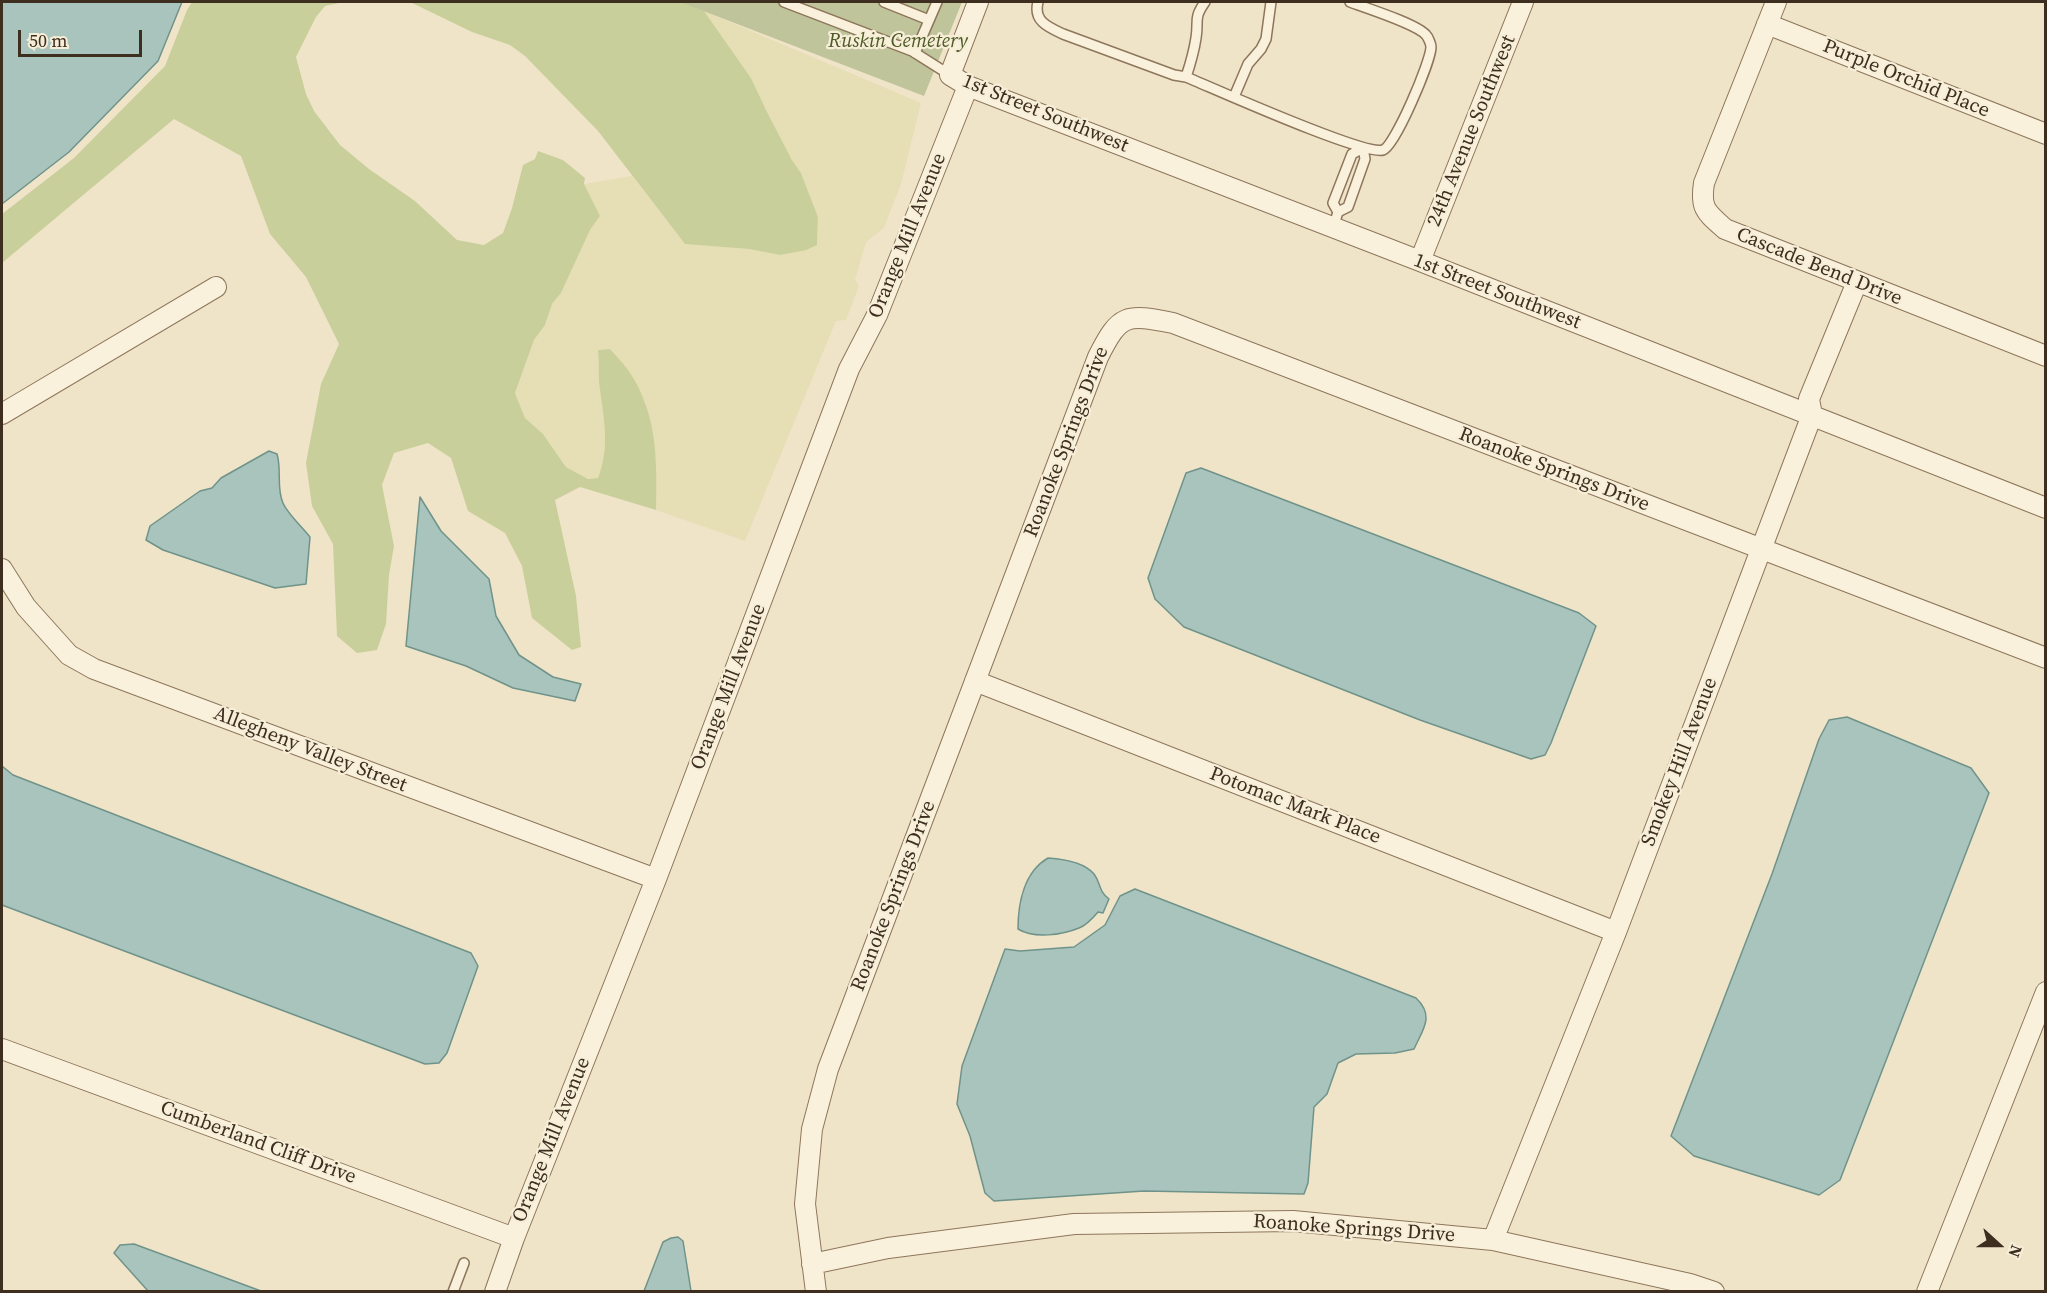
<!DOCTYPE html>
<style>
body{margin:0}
#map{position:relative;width:2047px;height:1293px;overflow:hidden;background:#f0e4c8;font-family:"Source Serif 4",serif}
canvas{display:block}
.frame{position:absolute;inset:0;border:3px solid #3d2e20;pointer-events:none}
.north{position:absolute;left:1969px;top:1215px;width:60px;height:60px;-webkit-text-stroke:4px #f7eed8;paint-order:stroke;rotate:111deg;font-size:16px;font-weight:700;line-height:24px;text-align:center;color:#3d2e20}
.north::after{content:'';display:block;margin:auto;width:21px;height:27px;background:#3d2e20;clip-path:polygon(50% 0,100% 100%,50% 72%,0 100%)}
.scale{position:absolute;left:18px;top:30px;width:124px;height:27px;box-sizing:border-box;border:3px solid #3d2e20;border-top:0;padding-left:8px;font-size:18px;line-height:21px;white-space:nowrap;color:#3d2e20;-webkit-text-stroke:4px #f7eed8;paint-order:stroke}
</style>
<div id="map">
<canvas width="2047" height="1293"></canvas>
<div class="frame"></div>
<div class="north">N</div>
<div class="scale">50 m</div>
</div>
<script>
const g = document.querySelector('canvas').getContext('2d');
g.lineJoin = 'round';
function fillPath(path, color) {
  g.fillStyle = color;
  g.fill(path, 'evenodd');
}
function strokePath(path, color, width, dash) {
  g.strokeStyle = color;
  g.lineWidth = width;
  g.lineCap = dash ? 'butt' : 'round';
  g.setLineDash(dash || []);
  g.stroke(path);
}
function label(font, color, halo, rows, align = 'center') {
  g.font = font + ' "Source Serif 4",serif';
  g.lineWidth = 4.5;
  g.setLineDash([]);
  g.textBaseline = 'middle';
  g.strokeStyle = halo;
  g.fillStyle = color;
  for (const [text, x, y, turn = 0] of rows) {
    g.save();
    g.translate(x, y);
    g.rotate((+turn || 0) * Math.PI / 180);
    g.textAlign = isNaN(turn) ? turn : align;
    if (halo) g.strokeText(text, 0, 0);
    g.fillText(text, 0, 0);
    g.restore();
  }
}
fillPath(new Path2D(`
 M704 11 921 103 901 184 884 228 866 242 855 280 859 286 846 320 836 321 745 541 656 510V462L645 401 610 349 598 350V374L606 429 604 461 598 478 588 479 566 467 543 434 525 418 515 393 534 340 545 325 552 304 561 293 590 230 600 216 584 184 632 176 685 244 749 249 780 255 817 245 818 217 801 173 792 160 767 112 751 78Z`), '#e6deb5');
fillPath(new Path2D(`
 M192 2H344L325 6 316 17 296 57 306 94 314 111 340 145 369 169 415 201 457 240 484 245 503 233 512 208 523 165 535 159 538 151 563 160 585 178 584 184 600 216 590 230 561 293 552 304 545 325 534 340 515 393 525 418 543 434 566 467 588 479 598 478C611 445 603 416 599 382 598 371 599 360 598 350L610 349C616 356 623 363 628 370 658 413 657 461 656 510L580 487 555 500 576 596 581 647 572 650 532 618 522 566 505 533 468 511 451 458 428 443 394 453 382 485 394 546 389 575 386 624 377 650 357 653 337 636 333 544 312 506 306 463 321 384 339 344 306 277 270 234 241 156 174 119 2 263V214L74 158 165 66 187 10Z
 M410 2H681L704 11 751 78 767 112 792 160 801 173 818 217 817 245 806 250 780 255 749 249 685 244 598 131 525 56 510 45 472 32Z`), '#c9cf9b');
fillPath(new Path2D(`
 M680 2H962L924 96Z`), '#bfc49a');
const water = new Path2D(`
 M2 2H182L158 61 69 152 2 204Z
 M269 451 277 454C282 470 276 488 283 503 287 513 303 528 310 537L306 584 275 588 163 550 146 540 150 526 200 491 212 488 221 478Z
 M1201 468 1579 613 1596 626 1551 743 1545 755 1531 759 1420 720 1184 627 1155 599 1148 578 1186 473Z
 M420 497 441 531 489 579 496 616 519 655 553 677 581 684 575 701 513 688 466 666 406 646Z
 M1847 717 1971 768 1989 793 1840 1180 1819 1195 1694 1156 1671 1136 1772 874 1819 739 1829 720Z
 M2 766 13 775 471 953 478 966 447 1053 439 1063 425 1064 2 905Z
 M1048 858C1063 859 1084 862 1094 874 1101 883 1098 891 1109 899L1103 913 1098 912C1093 918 1087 925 1079 928 1062 935 1034 939 1018 929 1018 903 1024 872 1048 858Z
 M1135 889 1416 998C1435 1016 1423 1029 1414 1049L1395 1053 1356 1054 1338 1063 1327 1094 1314 1107 1308 1183 1304 1194 1144 1191 994 1201 985 1193 970 1136 957 1104 962 1066 1005 949 1020 951 1074 947 1105 925 1120 896Z
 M678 1237 683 1241 691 1291H644L663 1242 671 1238Z
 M134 1244 261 1291H148L114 1253 120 1245Z`);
fillPath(water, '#a9c4bc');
strokePath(water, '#6f938a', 1.5);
const lane = new Path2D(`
 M784 2 912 51 950 75
 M884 2 929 20
 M1038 2C1033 21 1048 27 1063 34L1174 75 1186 77C1190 65 1194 51 1196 38 1199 20 1193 19 1205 2
 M915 53 937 2
 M1186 77C1213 88 1364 156 1383 150 1395 146 1431 61 1431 47 1431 44 1428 37 1426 35 1417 24 1366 8 1350 2
 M1234 97 1248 64 1261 49 1266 39 1271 2
 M1333 228 1338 212 1348 207 1365 159 1363 148 1352 154 1333 203 1338 212
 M453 1292 464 1263`);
const street = new Path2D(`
 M978 2 950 75 968 86 1420 261 2046 508
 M1776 2 1704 183C1700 209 1706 212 1725 229L2046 356
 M1767 24 2046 134
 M1420 261 1523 2
 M2 414 216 287
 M2 569 26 607 69 655 94 669 656 879
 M975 681 1616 932
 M2 1049 514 1238
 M1493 1240 1616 932 1812 415 1809 399 1857 282
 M812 1264 888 1248 1074 1224 1293 1221 1493 1240 1690 1284 1714 1292
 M495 1292 514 1238 656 879 849 369 877 315 968 86
 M816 1292 805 1204 812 1129 828 1069 1098 357C1120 313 1126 314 1173 323L2046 658
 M1927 1292 2046 992`);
strokePath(lane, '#8d765c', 12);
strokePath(street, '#8d765c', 22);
strokePath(lane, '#faf1dc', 9);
strokePath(street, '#faf1dc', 20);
label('italic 20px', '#4d5a26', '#f7eed8', [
 ["Ruskin Cemetery",898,42]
]);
label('20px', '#3d2e20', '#f7eed8', [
 ["Purple Orchid Place",1906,79,22],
 ["1st Street Southwest",1045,114,22],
 ["24th Avenue Southwest",1472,131,-68],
 ["Orange Mill Avenue",908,236,-68],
 ["Cascade Bend Drive",1819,267,22],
 ["1st Street Southwest",1497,292,21],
 ["Roanoke Springs Drive",1067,442,-69],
 ["Roanoke Springs Drive",1554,470,21],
 ["Orange Mill Avenue",729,687,-69],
 ["Allegheny Valley Street",310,750,21],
 ["Smokey Hill Avenue",1680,762,-69],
 ["Potomac Mark Place",1295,806,21],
 ["Roanoke Springs Drive",894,896,-69],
 ["Orange Mill Avenue",552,1140,-68],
 ["Cumberland Cliff Drive",258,1143,20],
 ["Roanoke Springs Drive",1354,1229,4]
]);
</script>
